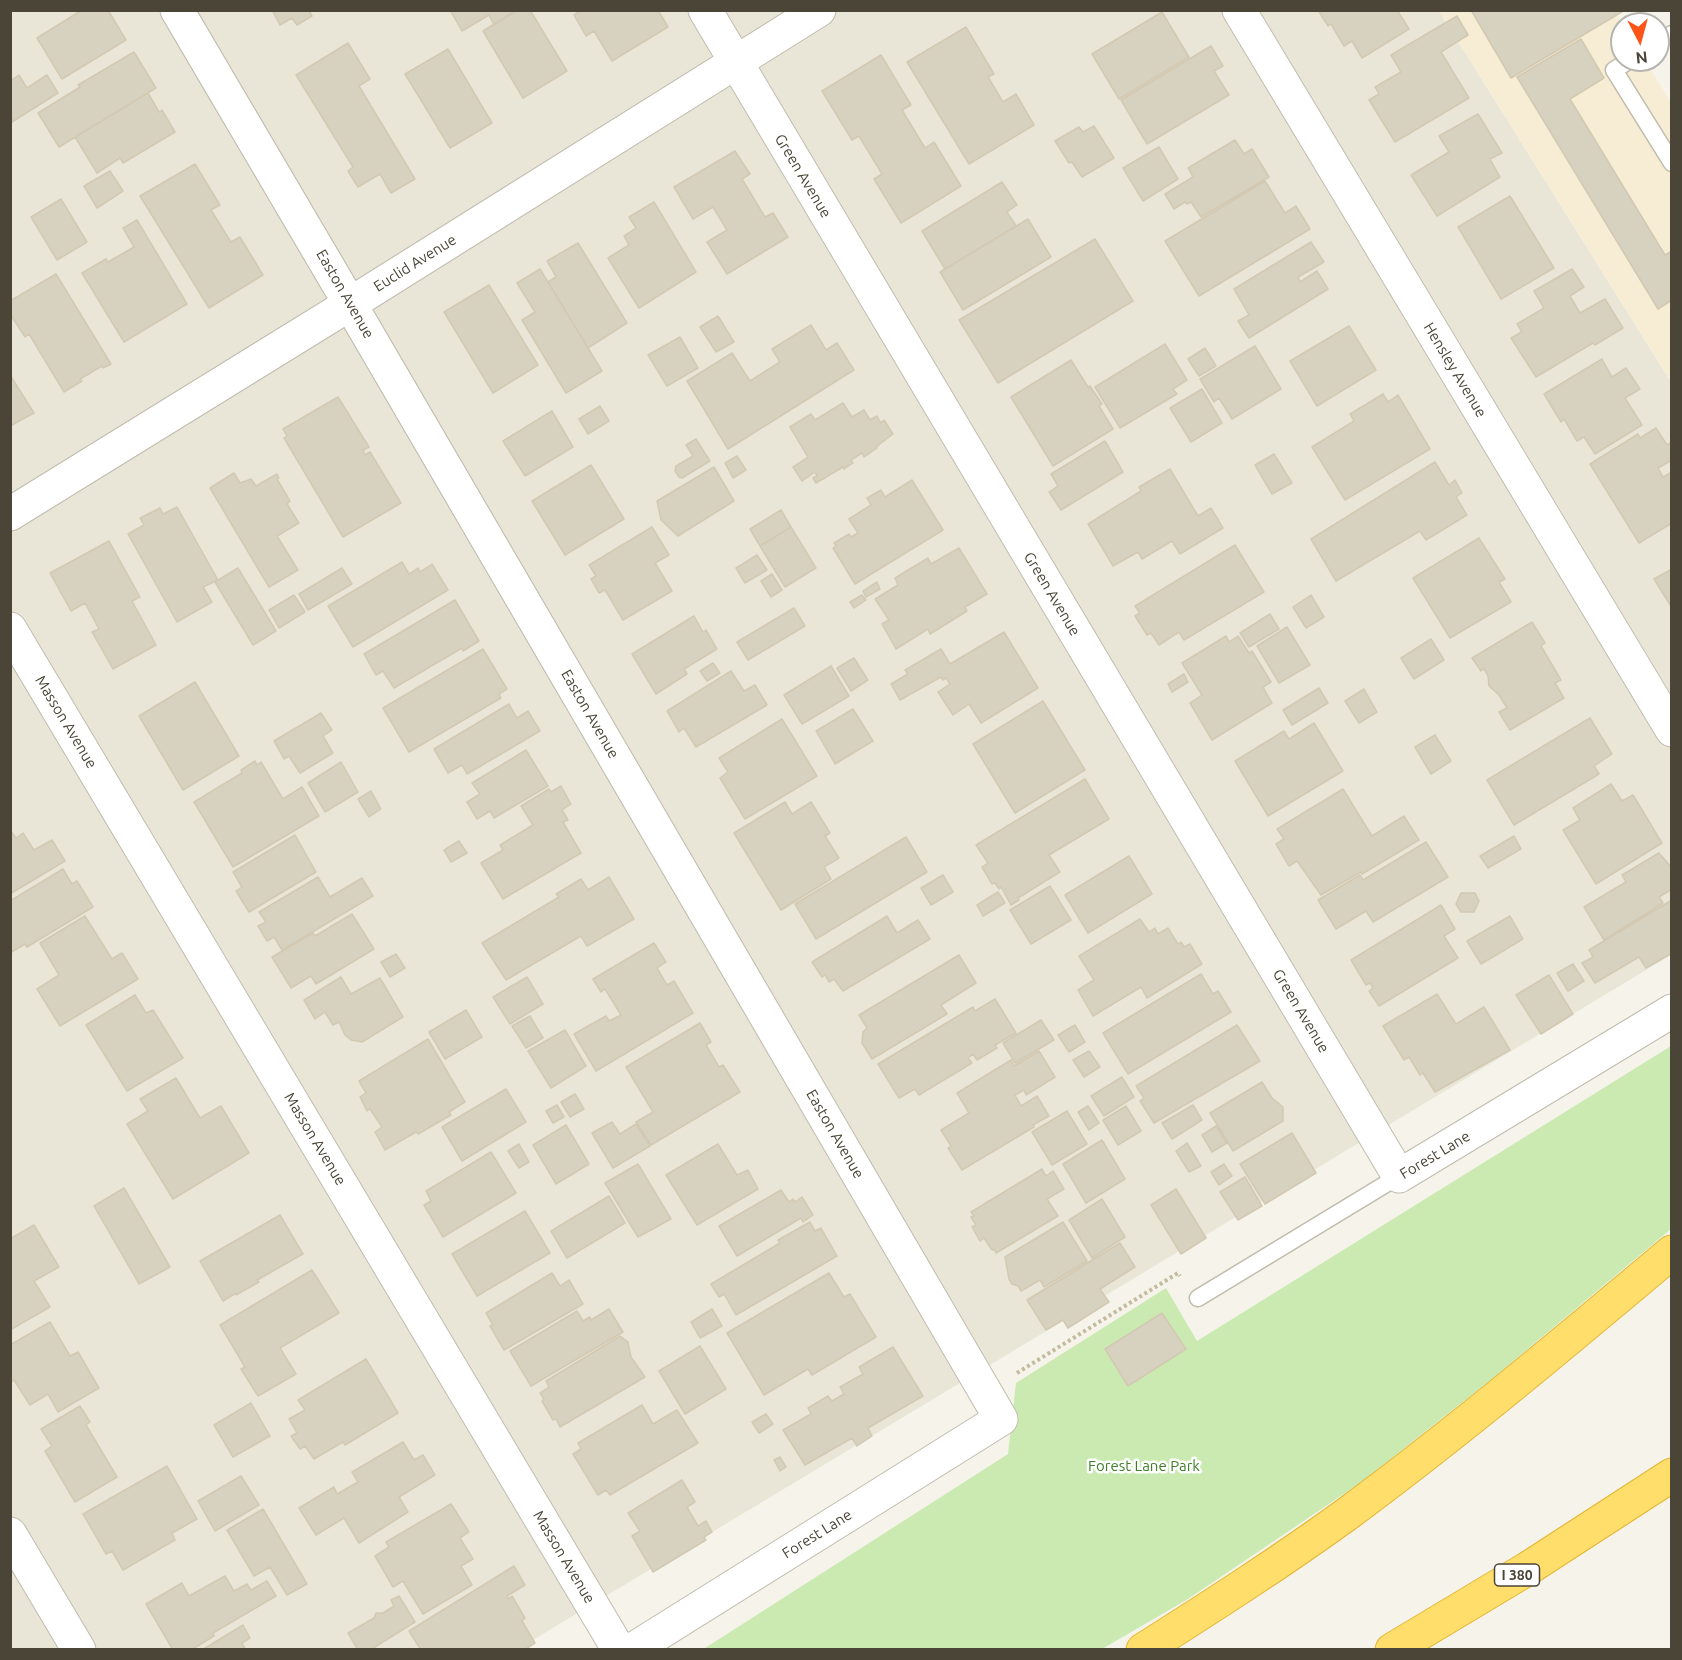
<!DOCTYPE html>
<style>
body{margin:0}
#map{position:relative;width:1682px;height:1660px;overflow:hidden;background:#f5f3ea;font-family:Ubuntu,sans-serif}
canvas{display:block}
.frame{position:absolute;inset:0;border:12px solid #4a4537;pointer-events:none}
.north{position:absolute;left:1610px;top:12px;width:60px;height:60px;box-sizing:border-box;background:#fff;border:2px solid #b7b5af;border-radius:50%;rotate:174deg;font-size:16px;font-weight:700;line-height:24px;text-align:center;color:#4a4537}
.north::after{content:'';display:block;margin:auto;width:21px;height:27px;background:#ff5417;clip-path:polygon(50% 0,100% 100%,50% 72%,0 100%)}
</style>
<div id="map">
<canvas width="1682" height="1660"></canvas>
<div class="frame"></div>
<div class="north">N</div>
</div>
<script>
const g = document.querySelector('canvas').getContext('2d');
g.lineJoin = 'round';
function fillPath(path, color) {
  g.fillStyle = color;
  g.fill(path, 'evenodd');
}
function strokePath(path, color, width, dash) {
  g.strokeStyle = color;
  g.lineWidth = width;
  g.lineCap = dash ? 'butt' : 'round';
  g.setLineDash(dash || []);
  g.stroke(path);
}
function label(font, color, halo, rows, align = 'center') {
  g.font = font + ' Ubuntu,sans-serif';
  g.lineWidth = 5;
  g.setLineDash([]);
  g.textBaseline = 'middle';
  g.strokeStyle = halo;
  g.fillStyle = color;
  for (const [text, x, y, turn = 0] of rows) {
    g.save();
    g.translate(x, y);
    g.rotate((+turn || 0) * Math.PI / 180);
    g.textAlign = isNaN(turn) ? turn : align;
    if (halo) g.strokeText(text, 0, 0);
    g.fillText(text, 0, 0);
    g.restore();
  }
}
fillPath(new Path2D(`
 M11 11H1439L1671 382V955L518 1649 11 1650Z`), '#e9e6d8');
fillPath(new Path2D(`
 M1439 11H1615L1623 24 1622 60H1645L1671 103V382Z`), '#f7edd5');
fillPath(new Path2D(`
 M1671 1046V1229L1493 1378 1360 1483 1188 1599 1102 1649 702 1650 1008 1454 1016 1383 1166 1288 1197 1341Z`), '#cbeab2');
const building = new Path2D(`
 M82 10H108L126 40 62 79 37 38Z
 M272 10H309L312 16 297 25 292 18 280 25Z
 M450 10H517L494 25 489 15 462 31Z
 M517 10H530L567 71 523 98 483 31Z
 M658 10 668 27 612 61 594 31 586 36 574 15 582 10Z
 M1318 10H1397L1409 29 1362 58 1352 41 1344 46 1331 24 1328 26Z
 M1471 10H1625L1511 78Z
 M1162 12 1189 57 1119 99 1092 54Z
 M1457 16 1468 35 1441 52 1469 98 1395 142 1369 100 1379 94 1375 87 1401 72 1391 55Z
 M966 27 994 74 988 77 1003 102 1016 94 1034 125 969 164 907 62Z
 M1581 39 1604 78 1570 99 1665 255 1672 251V300L1658 309 1517 77Z
 M348 43 370 79 359 86 415 179 391 193 380 174 358 187 348 171 353 167 296 75Z
 M1211 46 1223 66 1214 71 1229 95 1147 144 1121 100Z
 M448 49 492 123 450 148 405 74Z
 M134 52 156 88 59 147 38 113 80 87 78 85Z
 M881 55 911 105 902 110 925 148 934 142 961 186 901 223 874 179 882 174 859 136 852 140 822 91Z
 M19 75 27 88 47 75 58 93 12 122 10 81Z
 M148 93 159 112 162 110 175 132 123 163 120 158 97 173 75 137Z
 M1478 114 1502 153 1490 159 1500 177 1437 216 1411 175 1449 152 1439 136Z
 M1094 126 1114 158 1082 177 1072 162 1069 163 1055 141 1079 127 1083 132Z
 M1235 140 1244 154 1252 149 1269 177 1201 217 1191 202 1187 204 1185 202 1174 209 1165 194 1193 177 1188 168Z
 M1159 147 1178 179 1143 201 1123 168Z
 M735 151 750 174 742 179 765 217 773 213 788 237 727 274 707 242 727 230 713 207 693 219 674 187Z
 M195 164 220 205 211 210 231 242 240 237 263 275 209 308 140 196Z
 M110 171 123 191 97 208 84 186Z
 M1265 181 1285 213 1296 206 1310 229 1199 296 1165 241Z
 M1002 182 1017 205 1007 212 1016 226 945 269 922 231Z
 M1510 196 1554 268 1501 299 1458 227Z
 M61 199 87 242 57 260 31 217Z
 M654 202 696 272 639 308 608 258 629 245 624 236 636 228 629 217Z
 M1028 219 1051 257 963 310 940 272Z
 M137 220 187 304 124 342 82 273 106 259 108 262 134 247 123 228Z
 M1095 239 1133 301 998 383 959 320Z
 M1311 242 1324 262 1298 277 1300 282 1317 271 1328 289 1249 338 1238 321 1249 315 1234 289Z
 M578 243 627 323 588 348 548 282 556 277 547 261Z
 M540 269 602 371 566 393 522 320 535 312 517 283Z
 M1572 269 1584 287 1570 296 1580 313 1605 299 1623 328 1595 345 1593 343 1536 377 1511 338 1522 332 1517 324 1544 308 1534 291Z
 M56 274 111 364 103 368 102 366 80 379 82 381 64 392 29 334 25 337 10 314V301Z
 M489 285 538 365 493 393 444 312Z
 M718 316 734 342 716 352 700 327Z
 M811 325 826 350 837 343 854 370 728 449 687 381 732 353 750 381 780 362 772 349Z
 M1349 326 1376 370 1317 406 1290 361Z
 M680 337 698 368 667 386 648 355Z
 M1165 344 1187 380 1173 389 1177 394 1120 428 1095 387Z
 M1255 346 1281 389 1232 419 1219 398 1214 402 1200 379Z
 M1205 348 1216 366 1199 376 1188 359Z
 M1602 359 1612 377 1626 368 1640 389 1625 398 1642 425 1595 454 1584 437 1577 441 1564 419 1561 422 1544 394Z
 M1071 360 1088 387 1090 386 1102 404 1099 406 1113 429 1053 466 1011 397Z
 M10 375 34 413 10 426Z
 M1202 389 1222 423 1191 442 1170 408Z
 M1383 394 1388 402 1398 395 1430 449 1345 500 1312 447 1354 421 1350 414Z
 M338 397 369 447 363 450 365 455 370 452 401 503 343 537 284 438 287 436 283 429Z
 M843 403 852 417 864 410 870 420 877 416 881 423 884 420 893 434 876 447 877 448 864 457 862 453 851 460 853 463 844 469 843 467 816 483 813 478 817 476 815 472 802 481 793 467 808 457 790 427 811 414 815 420Z
 M600 406 609 421 588 434 579 419Z
 M552 411 573 447 525 476 503 441Z
 M1656 428 1667 445 1672 442V460L1658 468 1663 477 1672 472V523L1639 543 1590 464 1638 434 1640 438Z
 M696 439 710 461 682 478 679 477 675 471 676 466 693 456 686 445Z
 M1105 441 1123 472 1061 510 1049 492 1058 486 1051 474Z
 M1274 454 1292 483 1272 494 1255 465Z
 M737 456 746 470 733 478 725 463Z
 M1435 462 1449 485 1455 480 1462 493 1456 497 1467 515 1426 540 1420 531 1336 581 1311 539Z
 M591 465 624 519 565 555 532 501Z
 M714 467 734 501 678 536 661 520 657 501Z
 M1170 469 1198 516 1211 508 1223 528 1180 554 1172 541 1142 559 1138 552 1113 566 1088 524 1141 491 1139 487Z
 M234 473 240 483 251 479 256 486 277 474 279 478 277 479 290 501 287 504 299 523 277 536 298 570 269 587 210 488Z
 M912 480 943 530 855 584 833 548 836 546 834 543 849 534 851 537 858 533 849 519 871 505 867 498 881 490 885 497Z
 M177 507 218 580 203 587 212 602 177 622 128 534 144 525 140 518 160 508 163 514Z
 M781 510 791 527 760 546 750 529Z
 M652 527 669 555 655 563 672 591 623 620 605 590 599 593 591 579 596 576 589 565Z
 M791 527 816 568 785 587 760 546Z
 M1479 538 1505 579 1499 582 1511 602 1450 638 1413 578Z
 M109 541 140 597 132 601 156 645 113 669 92 632 99 629 85 603 71 611 50 573Z
 M1235 545 1264 592 1184 640 1179 632 1159 645 1151 633 1147 635 1135 616 1140 613 1135 606Z
 M959 548 987 594 965 607 967 611 930 634 928 629 896 649 882 624 889 620 875 599 898 585 895 578 928 558 931 564Z
 M757 555 767 570 745 583 736 568Z
 M402 562 409 574 418 568 420 572 432 564 448 590 353 647 328 606Z
 M238 568 276 631 253 645 215 582Z
 M342 568 352 584 308 610 299 594Z
 M1672 569V608L1654 579Z
 M772 574 782 590 771 597 761 581Z
 M877 582 880 589 866 597 863 591Z
 M294 595 305 612 279 628 269 610Z
 M862 595 866 600 854 608 850 602Z
 M1311 595 1324 617 1306 628 1293 607Z
 M455 600 479 641 463 651 462 648 394 688 383 671 376 675 364 654Z
 M794 608 805 626 748 660 737 642Z
 M1270 614 1279 629 1249 647 1240 633Z
 M694 616 703 632 706 630 717 649 684 669 687 674 656 694 632 654Z
 M1532 622 1545 643 1541 646 1561 680 1555 683 1564 698 1510 730 1499 712 1507 708 1499 695 1489 686 1488 676 1484 669 1481 671 1472 658Z
 M1287 627 1310 665 1279 683 1257 646Z
 M1004 632 1038 688 981 723 969 704 953 715 938 692 950 684 946 678 943 680 941 677 900 700 891 684 908 674 905 670 941 649 950 664Z
 M1226 636 1229 642 1238 636 1249 653 1252 651 1271 682 1263 687 1272 703 1212 740 1190 703 1202 695 1182 663Z
 M1431 639 1444 660 1414 679 1401 658Z
 M483 649 507 689 499 694 501 698 409 752 383 708Z
 M854 658 868 680 851 691 837 668Z
 M713 663 720 673 707 681 700 671Z
 M831 666 849 696 802 724 784 695Z
 M731 671 744 691 755 685 767 705 696 747 684 728 679 732 667 711Z
 M1184 674 1188 682 1172 692 1168 684Z
 M195 682 239 756 183 790 139 716Z
 M1319 688 1328 703 1292 725 1283 710Z
 M1364 689 1377 712 1359 723 1345 701Z
 M1043 701 1085 770 1015 813 973 744Z
 M509 704 517 718 528 711 540 731 467 774 462 765 448 773 434 749Z
 M853 709 873 741 835 764 816 731Z
 M321 713 332 730 323 736 333 753 300 773 289 756 284 759 274 741Z
 M1590 718 1612 754 1594 766 1599 774 1514 825 1487 780Z
 M782 719 817 776 745 819 720 778 728 772 719 758Z
 M1314 723 1343 771 1268 816 1235 761 1284 731 1289 739Z
 M1435 735 1451 761 1431 774 1415 747Z
 M526 750 548 786 494 818 490 811 477 819 467 802 480 794 472 783Z
 M255 761 257 765 261 762 283 799 302 787 319 816 233 867 194 802 242 773 241 770Z
 M341 762 358 792 325 812 308 783Z
 M1085 779 1109 819 1049 855 1060 872 1018 898 1019 900 1011 905 1001 887 999 889 995 883 992 884 982 867 988 863 976 845Z
 M1611 784 1622 801 1633 795 1662 843 1596 884 1563 830 1580 820 1573 808Z
 M561 786 571 804 562 810 568 820 563 822 581 853 503 899 481 863 503 850 500 845 533 825 521 806 549 789 551 792Z
 M1343 789 1372 836 1404 816 1419 840 1362 874 1361 872 1321 895 1297 861 1289 866 1276 844 1284 839 1277 829Z
 M371 791 381 809 369 817 358 799Z
 M785 802 792 814 811 802 830 833 825 836 839 858 824 867 831 879 781 910 734 833Z
 M10 830 16 838 23 833 34 850 52 840 65 861 10 894Z
 M295 835 316 872 249 912 236 891 242 887 233 872Z
 M1514 836 1521 849 1488 868 1480 856Z
 M906 837 927 872 816 939 795 904Z
 M459 841 467 853 451 862 444 850Z
 M1426 842 1448 877 1373 922 1366 911 1336 929 1318 900 1360 875 1363 880Z
 M1659 853 1672 868V889L1659 897 1663 903 1604 940 1584 907 1626 882 1622 875Z
 M1129 856 1152 894 1088 933 1065 895Z
 M63 869 72 884 77 881 93 907 27 947 25 944 10 953V901Z
 M943 875 953 892 931 905 921 888Z
 M318 877 330 897 362 878 373 896 282 950 274 937 267 941 258 926 266 922 259 912Z
 M609 877 634 919 587 946 581 936 506 980 482 943 559 897 556 894 581 879 588 890Z
 M1050 886 1071 920 1031 944 1010 910Z
 M998 892 1005 903 983 916 977 905Z
 M1461 893H1475L1479 901 1474 912H1461L1456 904Z
 M1672 900V953L1646 968 1639 957 1595 983 1582 963 1593 957 1589 950Z
 M1441 905 1455 929 1444 936 1458 958 1379 1006 1369 991 1373 988 1370 983 1366 985 1351 960Z
 M352 914 374 949 316 984 311 976 291 988 272 957 313 933 315 936Z
 M85 916 112 959 122 953 138 979 60 1026 37 989 59 975 40 943Z
 M887 916 897 933 918 920 930 939 843 991 834 979 829 982 825 975 822 977 812 962Z
 M1510 916 1523 939 1481 964 1467 941Z
 M1140 919 1149 932 1155 928 1158 934 1168 928 1178 944 1181 942 1184 947 1190 944 1202 964 1147 998 1141 987 1093 1016 1078 990 1094 980 1079 956Z
 M654 943 666 962 657 968 667 985 674 981 693 1013 596 1071 574 1034 606 1016 609 1021 621 1015 605 989 601 992 593 979Z
 M396 954 405 968 390 977 381 962Z
 M959 955 976 983 941 1005 947 1014 872 1059 862 1043 863 1032 867 1028 859 1015Z
 M1573 964 1584 981 1568 991 1557 973Z
 M1201 974 1213 994 1218 991 1231 1012 1128 1074 1103 1033Z
 M1549 975 1573 1014 1541 1034 1516 995Z
 M341 977 351 994 380 978 403 1017 362 1042 351 1040 345 1035 339 1022 333 1025 325 1012 315 1019 304 1000Z
 M527 977 543 1004 510 1024 493 997Z
 M1437 994 1456 1024 1484 1007 1510 1050 1435 1092 1423 1073 1420 1075 1409 1057 1404 1060 1383 1026Z
 M135 995 146 1013 153 1010 183 1058 127 1091 86 1025Z
 M995 999 1016 1033 995 1045 997 1048 977 1060 973 1054 968 1058 972 1063 919 1095 915 1089 899 1098 878 1064 973 1007 975 1011Z
 M466 1010 482 1037 445 1059 429 1032Z
 M530 1016 543 1038 526 1048 512 1026Z
 M1041 1020 1054 1040 1015 1063 1003 1043Z
 M700 1023 711 1042 706 1045 719 1067 723 1065 740 1092 651 1145 636 1122 653 1112 626 1067Z
 M1075 1025 1085 1042 1069 1052 1058 1035Z
 M1237 1025 1260 1061 1154 1123 1140 1101 1144 1098 1136 1086Z
 M565 1030 586 1066 551 1088 528 1051Z
 M428 1039 465 1102 449 1112 451 1115 418 1134 416 1132 385 1150 375 1132 382 1127 370 1109 367 1111 360 1097 366 1093 359 1081Z
 M1039 1051 1055 1077 1026 1095 1024 1090 1015 1095 1021 1106 1037 1096 1049 1116 1033 1125 1034 1127 962 1170 948 1148 951 1146 941 1130 969 1113 957 1093 1011 1060 1014 1066Z
 M1089 1051 1100 1067 1084 1077 1073 1060Z
 M1122 1077 1134 1097 1104 1116 1091 1096Z
 M176 1078 200 1118 221 1106 249 1153 173 1199 127 1124 148 1111 140 1099Z
 M1262 1082 1272 1098 1283 1107V1121L1233 1151 1210 1113Z
 M506 1089 526 1122 462 1161 442 1127Z
 M575 1094 584 1109 570 1117 561 1102Z
 M557 1105 564 1117 553 1123 546 1111Z
 M1193 1105 1202 1120 1172 1139 1162 1123Z
 M1088 1106 1099 1123 1089 1130 1078 1112Z
 M1126 1106 1141 1131 1118 1145 1103 1120Z
 M1067 1111 1087 1144 1052 1165 1032 1132Z
 M612 1122 620 1134 636 1124 650 1146 613 1168 592 1133Z
 M566 1125 589 1164 556 1184 533 1145Z
 M1216 1126 1227 1143 1212 1152 1202 1135Z
 M1292 1133 1316 1173 1265 1204 1240 1164Z
 M1102 1140 1125 1179 1086 1203 1063 1164Z
 M1187 1143 1201 1166 1189 1172 1176 1151Z
 M519 1144 529 1162 519 1168 508 1151Z
 M718 1144 737 1175 748 1170 758 1189 697 1225 666 1175Z
 M491 1152 516 1193 443 1237 424 1205 431 1201 426 1191Z
 M638 1164 671 1219 638 1237 605 1183Z
 M1224 1164 1232 1176 1219 1185 1211 1172Z
 M1042 1169 1046 1176 1053 1171 1064 1189 1047 1199 1058 1216 996 1253 994 1249 992 1250 984 1238 980 1241 972 1227 976 1225 971 1217 974 1216 971 1212Z
 M1245 1177 1262 1206 1238 1220 1220 1192Z
 M124 1188 170 1267 139 1284 94 1206Z
 M1176 1189 1206 1238 1181 1254 1151 1205Z
 M781 1190 789 1202 793 1199 795 1202 802 1197 813 1215 803 1222 801 1218 737 1256 719 1226Z
 M609 1196 625 1223 567 1258 551 1231Z
 M1102 1199 1125 1237 1092 1258 1069 1220Z
 M525 1211 550 1253 477 1296 452 1254Z
 M280 1215 303 1254 257 1280 259 1282 236 1295V1293L223 1301 200 1261Z
 M810 1222 815 1231 821 1228 837 1256 736 1315 724 1294 719 1297 711 1284 780 1243 778 1240Z
 M1063 1222 1087 1261 1044 1287 1040 1280 1021 1291 1018 1286 1012 1284 1009 1279 1005 1257Z
 M34 1225 59 1267 34 1281 50 1307 10 1330V1239Z
 M1120 1243 1135 1267 1100 1289 1109 1302 1068 1328 1063 1320 1046 1330 1027 1300Z
 M312 1270 339 1313 280 1348 296 1374 258 1396 241 1369 245 1367 220 1325Z
 M552 1273 560 1286 569 1280 583 1304 504 1350 490 1326 493 1325 486 1313Z
 M829 1273 844 1297 850 1294 876 1337 812 1375 808 1369 764 1395 727 1333Z
 M609 1309 623 1332 531 1386 510 1351 577 1311 583 1321 590 1317 591 1320Z
 M712 1309 722 1326 700 1338 691 1322Z
 M1162 1313 1186 1349 1128 1386 1105 1349Z
 M50 1322 70 1356 78 1352 99 1388 58 1412 48 1394 30 1405 14 1380 10 1382V1345Z
 M620 1336 628 1342 631 1357 645 1377 560 1427 556 1419 553 1420 542 1401 544 1399 540 1393 549 1387 546 1381Z
 M700 1346 726 1389 685 1414 659 1371Z
 M893 1347 923 1396 868 1428 872 1436 857 1446 852 1438 805 1465 783 1430 811 1414 808 1408 828 1396 832 1401 844 1394 840 1387 863 1374 859 1367Z
 M366 1359 398 1413 345 1445 343 1442 314 1459 305 1446 300 1449 291 1436 297 1433 289 1419 305 1410 298 1400Z
 M251 1403 270 1436 233 1457 214 1425Z
 M642 1405 653 1424 677 1410 698 1443 610 1495 606 1490 598 1495 573 1454 581 1449 578 1443Z
 M80 1406 90 1422 86 1425 117 1477 75 1502 45 1451 52 1446 41 1429Z
 M766 1414 773 1424 759 1433 752 1422Z
 M403 1442 414 1460 423 1455 435 1475 399 1497 408 1512 359 1543 344 1518 316 1535 299 1508 334 1487 337 1494 358 1482 352 1472Z
 M780 1457 786 1467 780 1471 774 1460Z
 M167 1466 197 1519 172 1533 175 1540 123 1570 112 1551 106 1554 83 1514Z
 M241 1476 259 1505 215 1531 198 1501Z
 M682 1480 695 1502 687 1507 698 1526 706 1521 712 1532 704 1537 706 1540 653 1572 632 1536 640 1531 628 1513Z
 M451 1504 469 1532 460 1538 473 1559 461 1566 472 1585 423 1614 403 1581 393 1587 375 1556 389 1547 386 1542Z
 M263 1509 307 1584 287 1595 270 1567 254 1576 227 1530Z
 M514 1566 525 1585 507 1596 508 1599 512 1596 525 1618 522 1621 535 1643 524 1650H421L409 1631Z
 M225 1576 234 1591 247 1584 251 1590 267 1581 276 1596 213 1633 214 1636 191 1650H173L146 1604 182 1583 189 1596Z
 M399 1596 415 1622 370 1650H358L348 1633 374 1618 376 1613H383L394 1606 391 1600Z
 M243 1625 250 1638 242 1643 246 1650H202Z`);
fillPath(building, '#d7d1bf');
strokePath(building, '#d3c9b2', 1.5);
const lane = new Path2D(`
 M1658 42 1672 34
 M1630 60 1614 70 1672 163
 M1198 1298 1399 1176`);
const street = new Path2D(`
 M177 10 350 304 1001 1419 632 1650
 M705 10 1399 1176 1672 1011
 M1239 10 1672 730
 M10 514 350 304 819 10
 M10 629 619 1650
 M10 1534 79 1650`);
const highway = new Path2D(`
 M1143 1650C1212 1606 1281 1562 1347 1514 1459 1431 1565 1342 1672 1252
 M1392 1650 1527 1569 1672 1475`);
strokePath(lane, '#c1bcac', 19);
strokePath(street, '#c1bcac', 35);
strokePath(highway, '#e3b737', 35);
strokePath(new Path2D(`
 M1017 1373 1178 1273 1180 1276`), '#c4ba9d', 4, [3, 3]);
strokePath(lane, '#fff', 16);
strokePath(street, '#fff', 33);
strokePath(highway, '#ffde6b', 33);
for (const [x, y, w] of [
 [1517,1575,45]
]) {
  const box = new Path2D();
  box.roundRect(x - w / 2, y - 11, w, 22, 4.5);
  g.fillStyle = '#fff';
  g.fill(box);
  strokePath(box, '#4a4537', 1.5);
}
label('bold 14px', '#4a4537', null, [
 ["I 380",1517,1575]
]);
label('15px', '#4a4537', '#fff', [
 ["Green Avenue",803,176,59],
 ["Euclid Avenue",415,263,-32],
 ["Easton Avenue",345,294,60],
 ["Hensley Avenue",1455,370,59],
 ["Green Avenue",1052,594,59],
 ["Easton Avenue",590,714,60],
 ["Masson Avenue",66,722,59],
 ["Green Avenue",1301,1011,59],
 ["Easton Avenue",835,1134,60],
 ["Masson Avenue",315,1139,59],
 ["Forest Lane",1435,1155,-31],
 ["Forest Lane",817,1534,-32],
 ["Masson Avenue",564,1557,59]
]);
label('15px', '#3f7f28', '#fff', [
 ["Forest Lane Park",1144,1466]
]);
</script>
